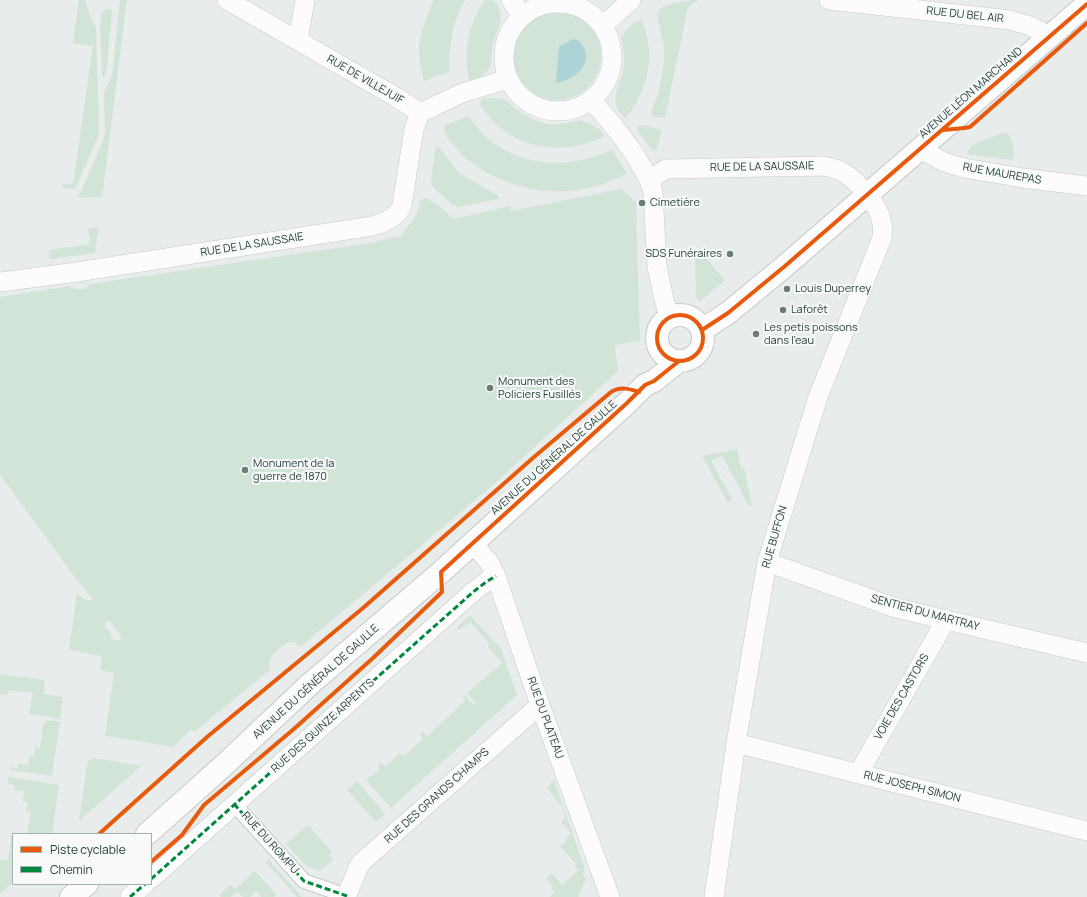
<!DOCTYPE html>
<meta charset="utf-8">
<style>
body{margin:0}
#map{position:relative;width:1087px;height:897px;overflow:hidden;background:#e8ecea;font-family:Manrope,sans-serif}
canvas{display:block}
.legend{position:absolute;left:12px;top:833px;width:140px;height:52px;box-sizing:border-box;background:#f7faf8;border:1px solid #a3b0ab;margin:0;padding:5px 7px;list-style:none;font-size:12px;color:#264037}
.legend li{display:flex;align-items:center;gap:8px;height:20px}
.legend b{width:20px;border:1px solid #a3b0ab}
</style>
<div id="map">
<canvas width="1087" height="897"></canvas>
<ul class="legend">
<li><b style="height:5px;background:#e8590c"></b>Piste cyclable</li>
<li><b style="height:5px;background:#00873e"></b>Chemin</li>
</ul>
</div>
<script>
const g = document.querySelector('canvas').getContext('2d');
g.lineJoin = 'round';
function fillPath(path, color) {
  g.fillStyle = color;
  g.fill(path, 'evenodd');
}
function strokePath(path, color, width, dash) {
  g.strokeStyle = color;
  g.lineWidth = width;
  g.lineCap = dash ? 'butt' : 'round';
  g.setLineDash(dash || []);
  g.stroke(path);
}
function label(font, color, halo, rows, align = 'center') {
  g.font = font + ' Manrope,sans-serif';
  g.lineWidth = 4;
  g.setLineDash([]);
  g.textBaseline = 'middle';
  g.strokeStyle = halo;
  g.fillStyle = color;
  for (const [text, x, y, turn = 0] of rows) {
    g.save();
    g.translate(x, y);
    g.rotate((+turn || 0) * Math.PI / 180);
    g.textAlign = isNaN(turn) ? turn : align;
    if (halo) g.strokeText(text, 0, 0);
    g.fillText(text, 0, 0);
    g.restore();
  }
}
fillPath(new Path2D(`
 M79 0H86C86 11 93 18 96 28L99 133 98 137 75 189 62 188 63 184 73 185 93 46 73 43Z
 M120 0H127L102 198 77 197 82 190 105 135 104 93 112 75Z
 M433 0H466C452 18 449 49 449 72L424 81C421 69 418 57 419 45 421 30 428 14 433 0Z
 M485 0C492 0 494 0 498 6 506 21 496 29 493 44 491 52 493 63 487 71 483 77 476 79 469 80 463 49 468 26 485 0Z
 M692 0H698L688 7 665 118 655 117 651 114C652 105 657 98 659 90 662 77 665 62 664 48 664 39 655 18 658 12 662 4 683 2 692 0Z
 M106 9H110L112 11 107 68 105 75 102 77 100 24 102 13Z
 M553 13C562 13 571 13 579 18 619 42 601 100 556 100 540 100 527 90 519 77 509 60 515 36 528 24 535 17 544 15 553 13Z
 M640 20H642C656 56 649 87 626 118 607 104 619 88 623 71 625 60 624 48 621 37L631 25Z
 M496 98 506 100 515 109 534 120 547 124H561L581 120 593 125 600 130 604 136C569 155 521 151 493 121 488 116 484 110 479 104L482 99Z
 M466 117H469C475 125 480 132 487 138 494 144 503 149 511 153 546 169 578 164 612 150L627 173C584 198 533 197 490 174 478 168 466 160 458 150 453 144 444 136 444 127L446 125Z
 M643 125 662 130 656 151 652 150 639 133 637 127Z
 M1005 132C1014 135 1013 149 1015 158L1011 160 967 154C968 143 996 136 1005 132Z
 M438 146 459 173 497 195 499 197 498 199 458 207 453 205 433 187 431 183 432 172 435 149 436 147Z
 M621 189 636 202 640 341 615 345 618 371 493 485 300 647 296 643 290 642C280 646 265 657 271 669L194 732 191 729 173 747 105 736 114 673 100 670 102 656 69 650 77 593C82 598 86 602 93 599L78 581 0 475V297L70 286 75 289H85L89 284 365 244 402 236H403L402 234C411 224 418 215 420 201L426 198 438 205 454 219 510 206 511 211ZM110 621 122 638 119 640H114L111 637 110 631 106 629 105 626 106 622Z
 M98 227 95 253 50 259 49 250 90 244 88 229Z
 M697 250 700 251 725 280 700 301 696 297 695 251Z
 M737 449 741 467H744L752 506H749L722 456 711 460 732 499 728 503 702 456Z
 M470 615 501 649 517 695 391 808 366 780 379 770V764L381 763 385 767 400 753 403 757 423 739 420 735 423 732 427 736 465 701 462 698 465 695 474 705 476 703 467 693 502 663 488 647V645L489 643 470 622 459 630 457 627Z
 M0 674 45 680 44 694 63 697 60 719 29 714 33 693 8 690 7 695 0 694Z
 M46 720 60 722 52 776 10 770V767L18 768V764L28 765 29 756H34L35 747 40 748 43 723 46 724Z
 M93 758 141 766 79 821 87 765 88 761Z
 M8 777 59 785 52 834H27L31 812 26 811 28 802 23 801 24 791 14 790 15 785 8 784Z
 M554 780 585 869 583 873 586 879 578 897H550L555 892 551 889 553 887 546 879 552 873 562 885 578 870 575 865 576 864 560 846 567 840 566 838 571 833 561 822 565 817 563 808 547 788Z
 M357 781 385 814 376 822 347 790Z
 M308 825 332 852 329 855 334 859 320 871 306 866 286 844Z
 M11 835H13V882L0 894V859L8 860Z
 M268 859 302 897H297L266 862Z
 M255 871 277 895 274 897H261L256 891 250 897H243L238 891 231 897H221L219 895 231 885 235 889Z`), '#d2e4d7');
fillPath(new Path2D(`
 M573 39 578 40C598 59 577 80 556 83L559 47Z`), '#acd4d7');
const pedestrian = new Path2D(`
 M234 804 304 881 347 896`);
const minor = new Path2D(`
 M227 0 396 97 420 113
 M511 0 522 16
 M829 0 1010 20 1030 26 1050 36
 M504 57a54 54 0 1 1 108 0a54 54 0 1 1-108 0Z
 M603 26 631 0
 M298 41 305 0
 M591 100C613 124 643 161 653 191L657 266 663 295 669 317
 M420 113 462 93 508 79
 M920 149 944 162 964 168 1023 178 1087 186
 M649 180 666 169 823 166C830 167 837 169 844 173 851 177 857 183 862 189 876 204 885 218 882 238L818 397 767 562 736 743 714 897
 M0 282 77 272 372 226C385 223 397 218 402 205L414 129 420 113
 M473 544 489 562 496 576 540 705 610 897
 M767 562 893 607 946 620 1087 653
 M736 743 1087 831
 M858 774 946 620
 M151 879 473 592 486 582 496 576
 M130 897 145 884
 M346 897 359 866 362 862 540 705`);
const secondary = new Path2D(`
 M657 338a23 23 0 1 1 46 0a23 23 0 1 1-46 0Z
 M702 330 728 313 785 266 1087 4
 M147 834 223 766 310 684 441 572 627 403 645 385 654 381 679 361
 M71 897 87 884`);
strokePath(pedestrian, '#c5c9c7', 16);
strokePath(minor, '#c5c9c7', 20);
strokePath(secondary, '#c4c9c7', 24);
strokePath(pedestrian, '#fcfcfc', 14);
strokePath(minor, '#fcfcfc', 19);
strokePath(secondary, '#fcfcfc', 22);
strokePath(new Path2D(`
 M234 804 304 881 347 896
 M151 879 473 592 486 582 496 576
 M130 897 145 884`), '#00873e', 3, [6, 3]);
strokePath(new Path2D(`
 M943 130 964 128 970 127 1087 23
 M657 338a23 23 0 1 1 46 0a23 23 0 1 1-46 0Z
 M702 330 728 313 785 266 1087 4
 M99 834 207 737 363 608 534 457 611 392C620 386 630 389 639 392
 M151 862 182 835 204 805 295 728 373 658 442 592 441 572 627 403 645 385 654 381 679 361`), '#e8590c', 4);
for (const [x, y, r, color] of [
 [642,203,4,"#6a7c76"],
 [730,254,4,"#6a7c76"],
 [787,289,4,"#6a7c76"],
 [783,310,4,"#6a7c76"],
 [756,334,4,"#6a7c76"],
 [490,388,4,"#6a7c76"],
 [245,470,4,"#6a7c76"]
]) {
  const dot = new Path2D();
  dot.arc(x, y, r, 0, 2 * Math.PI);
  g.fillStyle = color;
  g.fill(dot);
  strokePath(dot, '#f7faf8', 1.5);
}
label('11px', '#264037', '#f7faf8', [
 ["RUE DU BEL AIR",965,15,6],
 ["RUE DE VILLEJUIF",365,80,30],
 ["AVENUE LÉON MARCHAND",971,93,-41],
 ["RUE DE LA SAUSSAIE",762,167,-1],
 ["RUE MAUREPAS",1002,174,10],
 ["RUE DE LA SAUSSAIE",252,245,-9],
 ["AVENUE DU GÉNÉRAL DE GAULLE",554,458,-42],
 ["RUE BUFFON",775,537,-74],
 ["SENTIER DU MARTRAY",925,613,15],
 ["AVENUE DU GÉNÉRAL DE GAULLE",316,682,-42],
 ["VOIE DES CASTORS",902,697,-60],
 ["RUE DU PLATEAU",545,718,70],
 ["RUE DES QUINZE ARPENTS",323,726,-42],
 ["RUE JOSEPH SIMON",912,787,14],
 ["RUE DES GRANDS CHAMPS",437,796,-42],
 ["RUE DU ROMPU",270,843,48]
]);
label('11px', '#264037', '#f7faf8', [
 ["Cimetière",650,203],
 ["SDS Funéraires",722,254,"right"],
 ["Louis Duperrey",795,289],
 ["Laforêt",791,310],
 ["Les petis poissons",764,328],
 ["dans l'eau",764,341],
 ["Monument des",498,382],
 ["Policiers Fusillés",498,395],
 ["Monument de la",253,464],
 ["guerre de 1870",253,477]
], 'left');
</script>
